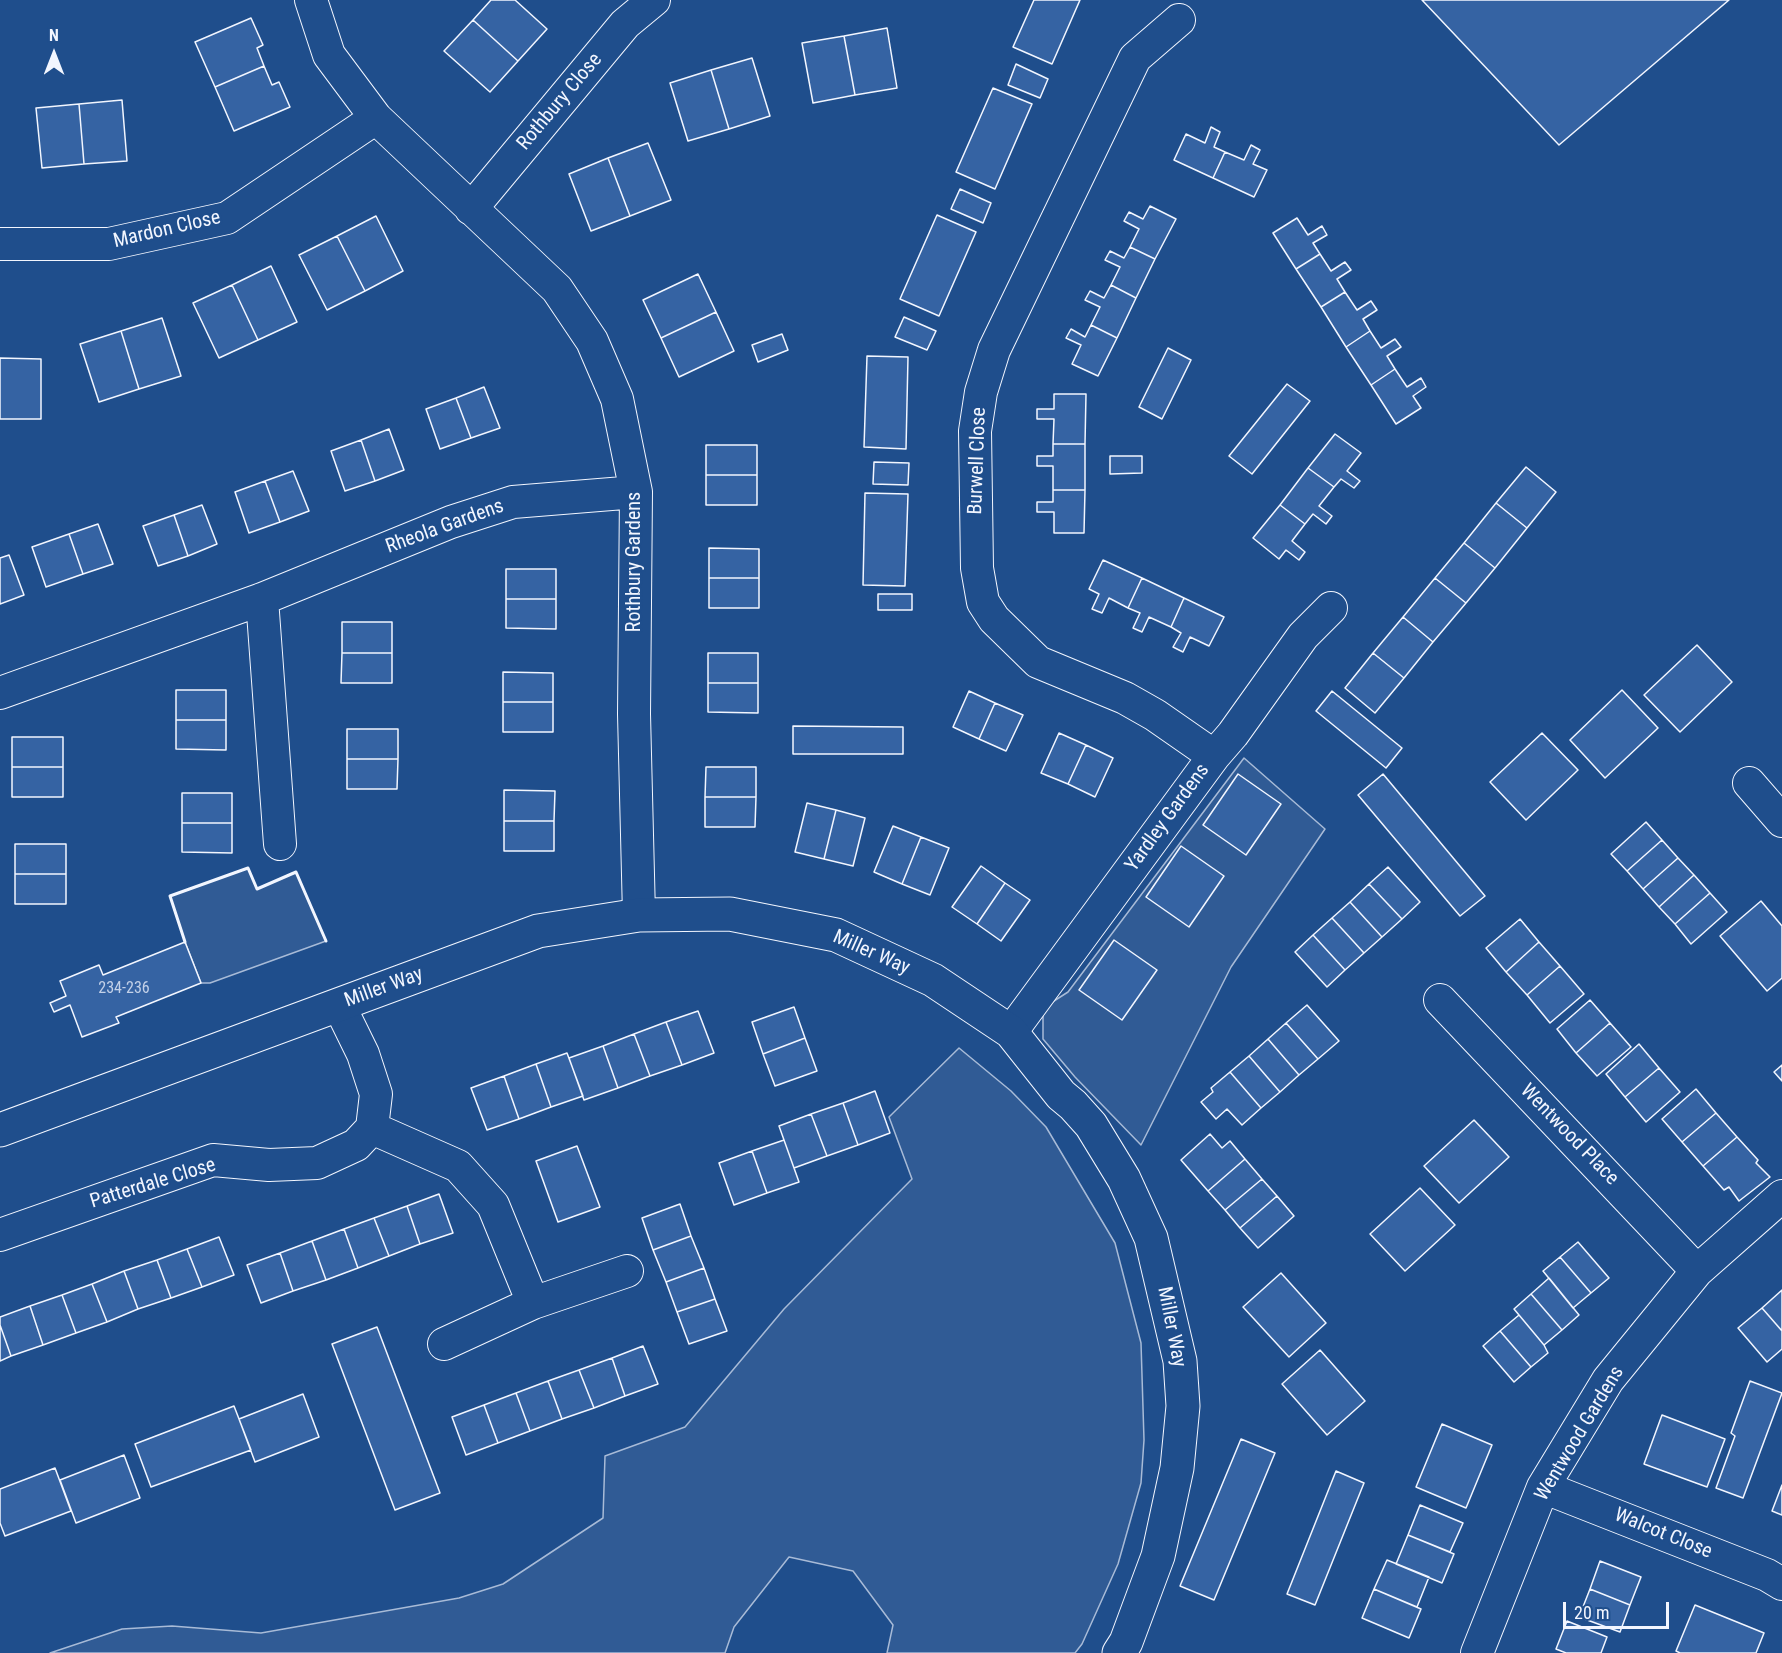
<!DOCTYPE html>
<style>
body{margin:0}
#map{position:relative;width:1782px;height:1653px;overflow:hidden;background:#1f4e8c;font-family:"Roboto Condensed",sans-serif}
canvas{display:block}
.north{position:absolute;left:24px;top:24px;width:60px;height:60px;-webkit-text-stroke:4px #1f4e8c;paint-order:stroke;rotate:0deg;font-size:16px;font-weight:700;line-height:24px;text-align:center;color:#f2f6ff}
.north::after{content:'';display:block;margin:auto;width:21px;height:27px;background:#f2f6ff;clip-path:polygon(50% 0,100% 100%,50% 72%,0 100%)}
.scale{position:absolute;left:1563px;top:1602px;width:106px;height:27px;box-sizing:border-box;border:3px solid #f2f6ff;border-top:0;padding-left:8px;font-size:18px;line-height:21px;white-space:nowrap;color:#f2f6ff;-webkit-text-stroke:4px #1f4e8c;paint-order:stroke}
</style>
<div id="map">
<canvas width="1782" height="1653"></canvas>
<div class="north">N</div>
<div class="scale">20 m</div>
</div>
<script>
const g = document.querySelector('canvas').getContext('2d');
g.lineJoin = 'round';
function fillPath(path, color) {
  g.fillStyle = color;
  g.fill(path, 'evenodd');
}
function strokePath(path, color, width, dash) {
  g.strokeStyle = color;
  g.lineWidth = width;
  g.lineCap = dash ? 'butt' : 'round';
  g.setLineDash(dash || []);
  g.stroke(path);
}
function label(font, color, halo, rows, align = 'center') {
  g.font = font + ' "Roboto Condensed",sans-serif';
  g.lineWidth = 4.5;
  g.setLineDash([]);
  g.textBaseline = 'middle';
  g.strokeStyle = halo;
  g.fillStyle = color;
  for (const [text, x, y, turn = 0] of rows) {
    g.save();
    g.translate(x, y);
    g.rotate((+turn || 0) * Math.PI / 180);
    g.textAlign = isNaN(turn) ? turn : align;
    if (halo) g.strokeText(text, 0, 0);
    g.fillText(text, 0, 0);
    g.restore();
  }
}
const built = new Path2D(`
 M1244 758 1325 829 1231 967 1141 1145 1075 1077 1043 1039V1008L1068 992Z
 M248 868 257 889 296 872 326 941 210 983H201L185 942 170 896Z
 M959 1048 1011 1091 1046 1127 1115 1243 1141 1343 1144 1440 1141 1483 1118 1564 1082 1644 1075 1653H887L893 1625 853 1571 789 1557 734 1627 725 1653H50L122 1629 172 1626 261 1633 459 1598 503 1584 603 1518 605 1456 685 1427 784 1309 912 1179 889 1117Z`);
fillPath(built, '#305b95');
strokePath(built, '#a8bbd7', 1.5);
const building = new Path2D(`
 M491 0H515L547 29 518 61 473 20Z
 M1034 0H1080L1052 64 1013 47Z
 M1422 0H1729L1559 145Z
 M251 18 263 45 257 48 264 66 215 87 195 42Z
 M473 20 518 61 490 92 444 51Z
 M887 28 897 88 855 95 844 36Z
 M844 36 855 95 813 103 802 43Z
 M752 58 770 116 729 129 711 70Z
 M1016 64 1048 79 1040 98 1008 85Z
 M264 66 272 85 279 82 290 107 234 131 215 87Z
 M711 70 729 129 688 141 670 83Z
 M993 88 1032 104 995 189 956 172Z
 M122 100 127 161 84 164 79 104Z
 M79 104 84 164 42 168 36 108Z
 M1211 127 1220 132 1214 147 1225 152 1213 178 1174 160 1186 134 1205 143Z
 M648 143 671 200 630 216 608 158Z
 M1251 145 1260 150 1253 164 1267 170 1254 197 1213 178 1225 152 1244 160Z
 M608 158 630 216 591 231 569 174Z
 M960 189 991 203 983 223 951 209Z
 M1150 206 1176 219 1155 259 1130 247 1139 229 1124 221 1129 212 1143 219Z
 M937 215 976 232 939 316 900 299Z
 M376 216 403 271 365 291 337 236Z
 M1297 218 1308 235 1322 226 1327 235 1313 243 1320 254 1296 269 1273 233Z
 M337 236 365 291 327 310 299 255Z
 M1130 247 1155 259 1136 298 1111 285 1120 267 1105 260 1110 251 1124 258Z
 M1320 254 1331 271 1345 262 1351 270 1337 279 1345 292 1321 307 1296 269Z
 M271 266 297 322 258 340 232 285Z
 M698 274 716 312 661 338 643 300Z
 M232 285 258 340 219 358 193 303Z
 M1111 285 1136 298 1117 338 1091 325 1100 307 1085 300 1090 291 1104 298Z
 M1345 292 1357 310 1371 301 1377 310 1363 319 1370 331 1346 347 1321 307Z
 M716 312 734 351 679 377 661 338Z
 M904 317 936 331 927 350 895 337Z
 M162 318 181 376 139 389 121 331Z
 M1091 325 1117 338 1098 376 1072 364 1081 345 1066 338 1071 329 1085 337Z
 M121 331 139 389 99 402 80 344Z
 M1370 331 1381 348 1395 339 1401 347 1387 356 1395 369 1371 385 1346 347Z
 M782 334 788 350 758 362 752 345Z
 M1168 348 1191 360 1162 419 1139 407Z
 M867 356 908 357 906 449 864 447Z
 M0 358 41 359V419H0Z
 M1395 369 1407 387 1421 378 1426 387 1413 396 1421 408 1396 424 1371 385Z
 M1287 384 1310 401 1252 474 1229 456Z
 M484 387 500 428 471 438 456 398Z
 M1054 394H1086L1085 444H1053L1054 419H1037V409H1054Z
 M456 398 471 438 440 449 426 409Z
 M389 429 404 470 375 481 361 440Z
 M1335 434 1361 453 1347 471 1360 481 1354 488 1341 479 1334 487 1308 468Z
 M361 440 375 481 345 491 331 451Z
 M1053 444H1085V490H1053V466H1037V456H1053Z
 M706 445H757V475H706Z
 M1110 456H1142V473L1110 474Z
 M874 462 909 463 908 485 873 484Z
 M1526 467 1556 492 1527 528 1496 503Z
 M1308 468 1334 487 1319 506 1332 516 1326 524 1313 514 1305 524 1280 505Z
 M293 471 309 511 280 522 265 481Z
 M706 475H757V505H706Z
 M265 481 280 522 249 533 235 492Z
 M1053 490H1085L1084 533H1054V512H1037V502H1053Z
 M865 493 908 494 905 586 863 585Z
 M1496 503 1527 528 1495 568 1464 543Z
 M202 505 217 544 188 556 174 515Z
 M1280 505 1305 524 1292 541 1305 552 1299 560 1286 550 1279 559 1253 538Z
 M174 515 188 556 158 566 143 526Z
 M98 524 113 564 83 574 69 534Z
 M69 534 83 574 46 587 32 547Z
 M1464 543 1495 568 1466 603 1435 578Z
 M709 548 759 549V578H709Z
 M9 555 24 595 0 604V558Z
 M1103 560 1142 578 1128 608 1109 598 1102 613 1092 609 1099 594 1089 589Z
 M506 569H556V599H506Z
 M709 578H759V608H709Z
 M1142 578 1184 598 1171 627 1149 617 1142 632 1133 628 1140 613 1128 608Z
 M1435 578 1466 603 1433 642 1403 617Z
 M878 594H912V610H878Z
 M1184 598 1224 617 1209 646 1190 637 1183 652 1173 647 1181 633 1171 627Z
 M506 599H556V629L506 628Z
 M1403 617 1433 642 1404 678 1373 653Z
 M342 622H392V653H342Z
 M1697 645 1732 682 1680 732 1644 695Z
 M342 653H392V683H341Z
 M708 653H758V683H708Z
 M1373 653 1404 678 1375 713 1345 688Z
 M503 672 553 673V702H503Z
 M708 683H758V713L708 712Z
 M176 690H226V720H176Z
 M1622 690 1658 728 1605 778 1570 740Z
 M969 691 995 703 979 739 953 727Z
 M1332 691 1402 748 1386 768 1316 711Z
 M503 702H553V732H503Z
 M995 703 1023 715 1006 751 979 739Z
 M176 720H226V750L176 749Z
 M793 726 903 727V754H793Z
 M347 729H398V759H347Z
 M1059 733 1086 745 1068 784 1041 773Z
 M1542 733 1578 770 1526 820 1490 782Z
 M12 737H63V767H12Z
 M1086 745 1113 758 1095 797 1068 784Z
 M347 759H398L397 789H347Z
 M12 767H63V797H12Z
 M706 767H756V797H705Z
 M1238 774 1281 804 1246 855 1203 825Z
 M1383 774 1485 896 1460 916 1358 795Z
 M504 790 555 791 554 821H504Z
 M182 793H232V823H182Z
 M705 797H756L755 827H705Z
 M807 803 836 810 824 859 795 852Z
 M836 810 865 818 853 866 824 859Z
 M504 821H554V851H504Z
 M1646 822 1662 840 1627 871 1611 854Z
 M182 823H232V853L182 852Z
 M893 826 921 837 902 884 874 872Z
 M921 837 949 848 930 895 902 884Z
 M1662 840 1678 858 1643 889 1627 871Z
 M15 844H66V874H15Z
 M1181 846 1224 876 1189 927 1146 897Z
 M1678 858 1694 875 1659 907 1643 889Z
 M981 866 1005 883 977 924 952 907Z
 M1388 867 1420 902 1402 919 1369 884Z
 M15 874H66V904H15Z
 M1694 875 1710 893 1675 924 1659 907Z
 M1005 883 1030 900 1001 941 977 924Z
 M1369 884 1402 919 1382 937 1350 902Z
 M1710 893 1727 912 1691 944 1675 924Z
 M1761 901 1782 926V978L1767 991 1720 936Z
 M1350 902 1382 937 1364 953 1332 918Z
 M1332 918 1364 953 1345 970 1313 935Z
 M1520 919 1539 942 1506 972 1486 948Z
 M1313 935 1345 970 1327 987 1295 952Z
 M1114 940 1157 970 1122 1020 1079 990Z
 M185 942 201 983 116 1017 119 1023 82 1037 70 1005 54 1012 50 1003 66 996 60 981 99 965 103 975Z
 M1539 942 1560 966 1527 995 1506 972Z
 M1560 966 1584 994 1550 1023 1527 995Z
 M1590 1000 1610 1023 1576 1053 1557 1029Z
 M1307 1005 1339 1041 1318 1059 1286 1023Z
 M794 1007 805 1038 763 1054 752 1022Z
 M698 1011 714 1053 682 1065 666 1022Z
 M666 1022 682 1065 650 1076 634 1034Z
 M1286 1023 1318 1059 1299 1075 1268 1039Z
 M1610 1023 1631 1047 1597 1076 1576 1053Z
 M634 1034 650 1076 618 1088 603 1046Z
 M805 1038 817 1071 775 1086 763 1054Z
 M1268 1039 1299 1075 1280 1092 1249 1056Z
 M1639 1044 1659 1068 1625 1097 1606 1074Z
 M603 1046 618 1088 584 1100 569 1058Z
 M567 1053 583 1096 551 1107 536 1064Z
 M1249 1056 1280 1092 1261 1108 1230 1072Z
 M536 1064 551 1107 519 1119 504 1076Z
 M1782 1065V1081L1774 1072Z
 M1659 1068 1680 1092 1646 1122 1625 1097Z
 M1230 1072 1261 1108 1242 1125 1227 1109 1216 1119 1201 1102 1213 1092 1211 1088Z
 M504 1076 519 1119 487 1130 471 1088Z
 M1696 1089 1716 1113 1682 1142 1662 1119Z
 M875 1091 890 1133 858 1145 843 1103Z
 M843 1103 858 1145 827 1156 811 1114Z
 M1716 1113 1737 1137 1703 1166 1682 1142Z
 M811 1114 827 1156 794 1168 779 1126Z
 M1474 1120 1509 1157 1459 1203 1424 1166Z
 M1210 1134 1222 1148 1230 1141 1245 1159 1208 1191 1181 1160Z
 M1737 1137 1758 1160 1756 1163 1770 1177 1739 1201 1729 1187 1724 1190 1703 1166Z
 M784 1140 799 1182 767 1193 752 1151Z
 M577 1146 600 1207 558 1222 536 1161Z
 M752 1151 767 1193 734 1205 719 1163Z
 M1245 1159 1262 1179 1225 1210 1208 1191Z
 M1262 1179 1277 1196 1240 1228 1225 1210Z
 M1420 1188 1455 1225 1405 1271 1370 1234Z
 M439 1194 453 1233 420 1244 407 1206Z
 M1277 1196 1294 1216 1258 1248 1240 1228Z
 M680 1204 691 1236 653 1250 642 1218Z
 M407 1206 420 1244 389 1256 374 1218Z
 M374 1218 389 1256 358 1268 344 1229Z
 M344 1229 358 1268 326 1280 312 1241Z
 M691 1236 704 1268 666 1282 653 1250Z
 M219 1237 234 1275 202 1287 187 1249Z
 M312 1241 326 1280 293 1291 280 1253Z
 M1578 1242 1609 1278 1591 1293 1560 1257Z
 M187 1249 202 1287 171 1298 157 1260Z
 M280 1253 293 1291 261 1303 247 1265Z
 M1560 1257 1591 1293 1573 1308 1543 1271Z
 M157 1260 171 1298 138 1309 124 1271Z
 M704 1268 715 1299 677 1312 666 1282Z
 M124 1271 138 1309 107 1322 92 1284Z
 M1281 1273 1326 1323 1289 1357 1243 1307Z
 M1549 1278 1579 1315 1562 1330 1531 1294Z
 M92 1284 107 1322 76 1333 62 1295Z
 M1782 1290V1331L1762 1308Z
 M1531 1294 1562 1330 1544 1345 1514 1309Z
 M62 1295 76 1333 43 1345 30 1306Z
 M715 1299 727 1331 689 1344 677 1312Z
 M30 1306 43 1345 11 1356 0 1325V1317Z
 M1762 1308 1782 1331V1349L1767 1362 1738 1328Z
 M1519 1315 1544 1345 1548 1353 1531 1367 1500 1331Z
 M0 1325 11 1356 0 1361Z
 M377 1327 440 1493 395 1510 332 1344Z
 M1500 1331 1531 1367 1514 1382 1483 1346Z
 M643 1346 658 1384 625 1396 612 1358Z
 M1320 1350 1365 1401 1327 1435 1282 1384Z
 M612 1358 625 1396 594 1408 579 1370Z
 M579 1370 594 1408 562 1419 548 1381Z
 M548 1381 562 1419 530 1431 516 1393Z
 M1750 1381 1782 1393 1743 1498 1716 1488 1735 1436 1731 1433Z
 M516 1393 530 1431 498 1443 484 1405Z
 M303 1394 319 1437 255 1462 239 1419Z
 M484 1405 498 1443 466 1455 452 1417Z
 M234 1406 251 1450 151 1487 135 1444Z
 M1662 1415 1725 1439 1707 1487 1644 1464Z
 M1442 1424 1492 1445 1466 1508 1416 1487Z
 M1241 1439 1275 1453 1214 1600 1180 1586Z
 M124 1455 140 1498 76 1523 60 1480Z
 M55 1468 71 1511 5 1536 0 1523V1489Z
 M1336 1471 1364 1483 1315 1605 1287 1594Z
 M1782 1485V1515L1772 1511Z
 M1420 1505 1463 1523 1450 1552 1408 1535Z
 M1408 1535 1454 1554 1442 1583 1396 1564Z
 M1387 1560 1429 1577 1417 1607 1374 1589Z
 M1600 1561 1641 1577 1630 1605 1590 1589Z
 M1374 1589 1421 1609 1409 1638 1362 1618Z
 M1590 1589 1630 1605 1620 1632 1579 1617Z
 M1695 1605 1764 1633 1756 1653H1680L1676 1651Z
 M1567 1621 1607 1637 1601 1653H1566L1556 1649Z`);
fillPath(building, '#3563a3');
strokePath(building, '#f2f6ff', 1.5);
const street = new Path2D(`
 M311 0 329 55 376 118 557 289 592 341 617 399 636 492 634 714 639 915
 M1179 20 1135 58 994 350 981 392 975 431 977 568 983 602 994 619 1038 662 1125 698 1155 715 1214 756
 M471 209 625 24 654 0
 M0 244H109L227 218 376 118
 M262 599 280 844
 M0 693 262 599 451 522 513 502 636 492
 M1749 783 1782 821
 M1440 1000 1697 1271
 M1011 1032 1214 756 1233 734 1303 636 1331 608
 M372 1128 458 1166 493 1205 533 1303
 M0 1235 213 1160 269 1165 317 1163 356 1145 372 1128 376 1094 363 1054 339 1005
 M444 1344 533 1303 627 1271
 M1543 1487 1767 1575 1782 1584
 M1477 1653 1543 1487 1608 1380 1697 1271 1782 1196`);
const secondary = new Path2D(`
 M0 1130 538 931 639 915 730 914 836 935 933 980 1011 1032 1061 1095 1073 1105 1091 1125 1124 1179 1151 1238 1180 1361 1183 1406 1177 1468 1158 1556 1126 1642 1119 1653`);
strokePath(street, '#f2f6ff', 34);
strokePath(secondary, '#f2f6ff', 35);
strokePath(street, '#1f4e8c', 32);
strokePath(secondary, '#1f4e8c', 33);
strokePath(new Path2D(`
 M185 942 170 896 248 868 257 889 296 872 326 941`), '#f2f6ff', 3);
label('16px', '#c3d1e8', null, [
 ["234-236",124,989]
]);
label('20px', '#f2f6ff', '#1f4e8c', [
 ["Rothbury Close",560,102,-50],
 ["Mardon Close",167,230,-13],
 ["Burwell Close",978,461,-88],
 ["Rheola Gardens",445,527,-20],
 ["Rothbury Gardens",635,562,-90],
 ["Yardley Gardens",1168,818,-54],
 ["Miller Way",871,953,24],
 ["Miller Way",384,988,-20],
 ["Wentwood Place",1569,1135,46],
 ["Patterdale Close",153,1184,-17],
 ["Miller Way",1171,1327,79],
 ["Wentwood Gardens",1580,1434,-59],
 ["Walcot Close",1663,1534,22]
]);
</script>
